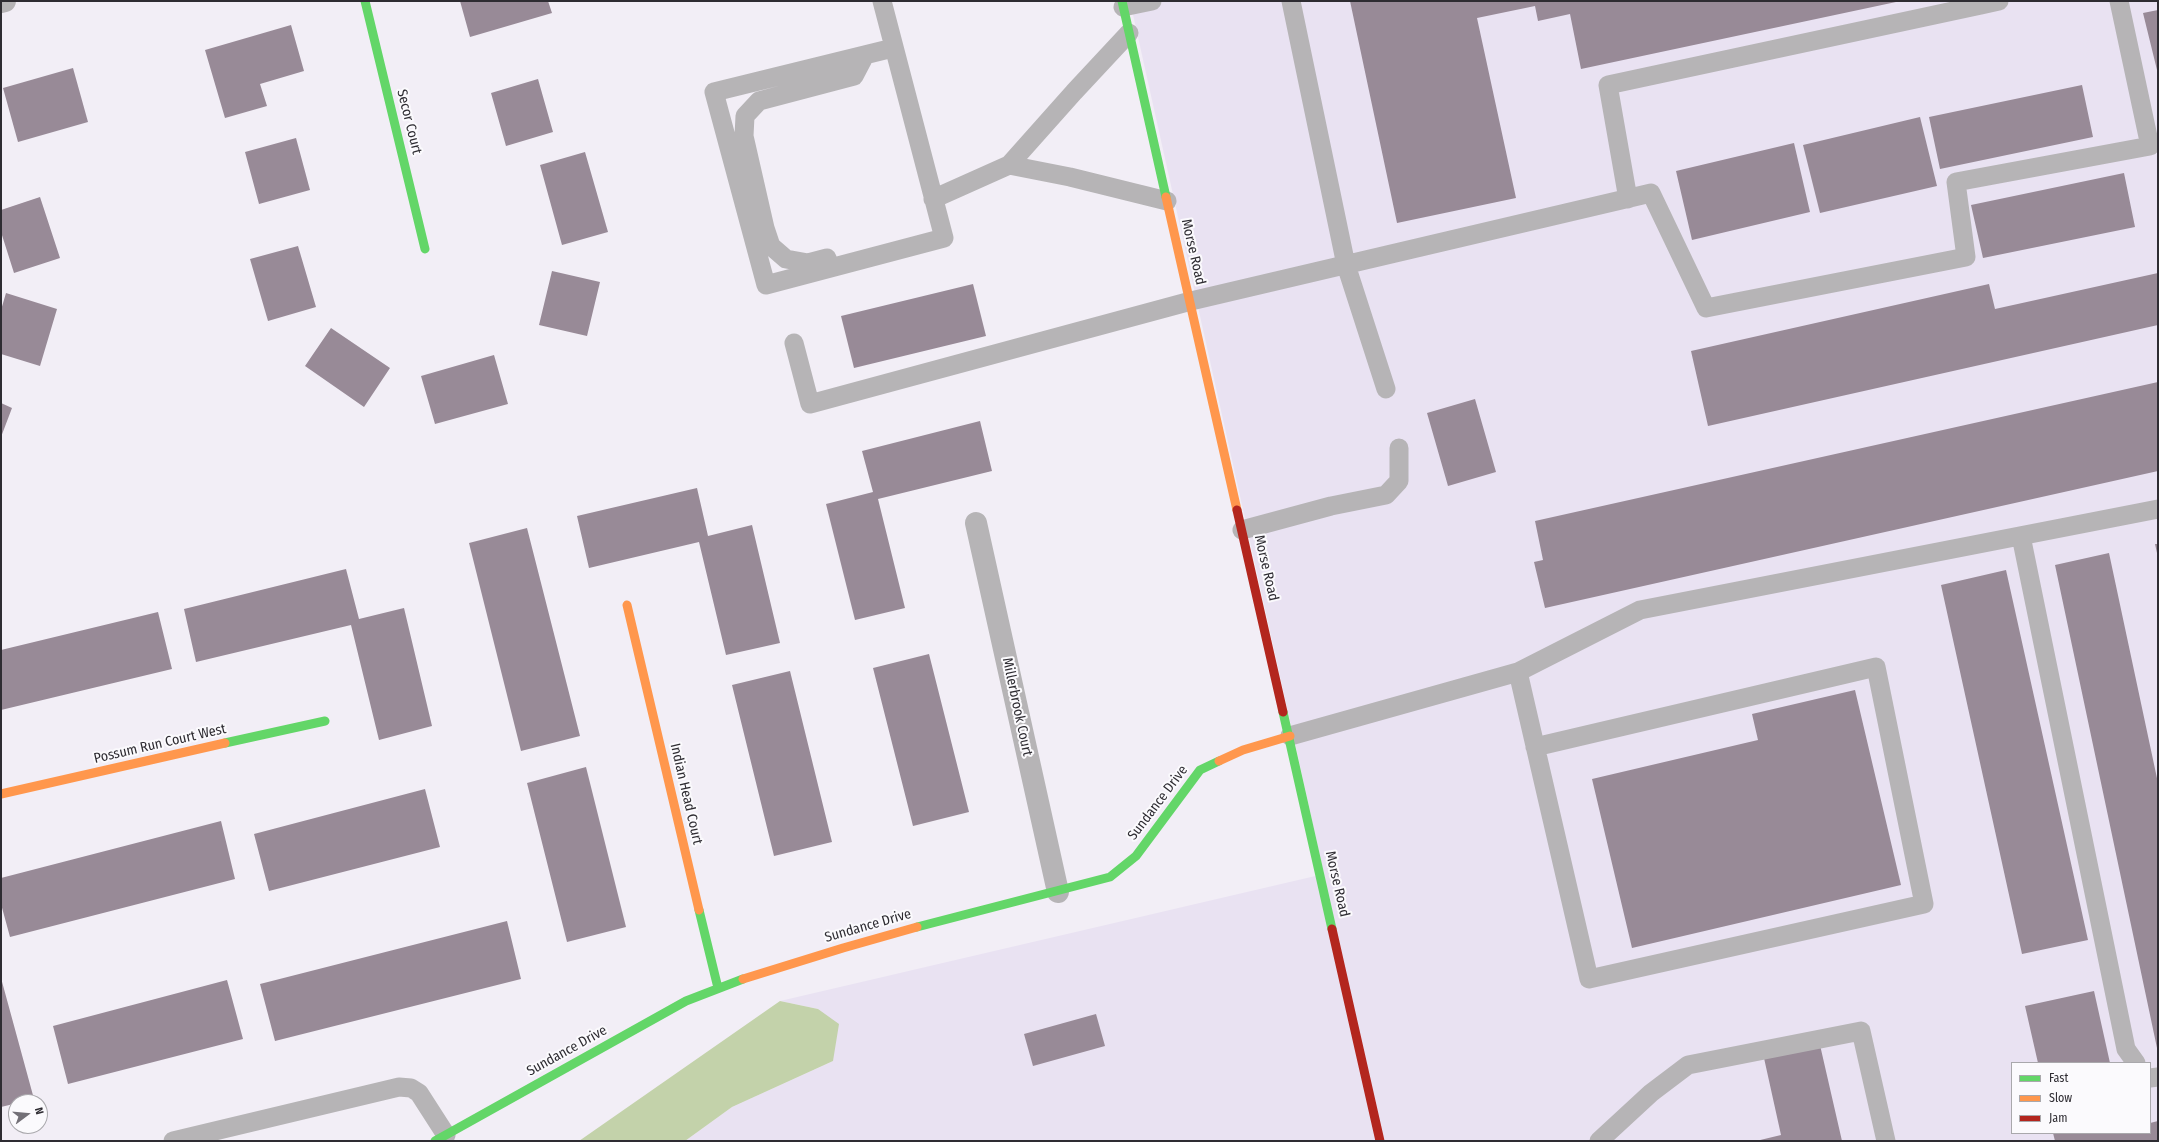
<!DOCTYPE html>
<style>
body{margin:0}
#map{position:relative;width:2159px;height:1142px;overflow:hidden;background:#f2eef6;font-family:"Fira Sans Condensed",sans-serif}
canvas{display:block}
.frame{position:absolute;inset:0;border:2px solid #2e2c32;pointer-events:none}
.legend{position:absolute;left:2011px;top:1062px;width:140px;height:72px;box-sizing:border-box;background:#fbfafd;border:1px solid #a9a8ac;margin:0;padding:5px 7px;list-style:none;font-size:12px;color:#2e2c32}
.legend li{display:flex;align-items:center;gap:8px;height:20px}
.legend b{width:20px;border:1px solid #a9a8ac}
.north{position:absolute;left:8px;top:1094px;width:40px;height:40px;box-sizing:border-box;background:#fbfafd;border:1px solid #a9a8ac;border-radius:50%;rotate:74deg;font-size:11px;font-weight:700;line-height:16px;text-align:center;color:#2e2c32}
.north::after{content:'';display:block;margin:auto;width:14px;height:18px;background:#737077;clip-path:polygon(50% 0,100% 100%,50% 72%,0 100%)}
</style>
<div id="map">
<canvas width="2159" height="1142"></canvas>
<div class="frame"></div>
<ul class="legend">
<li><b style="height:5px;background:#63d668"></b>Fast</li>
<li><b style="height:5px;background:#ff974d"></b>Slow</li>
<li><b style="height:5px;background:#b3261e"></b>Jam</li>
</ul>
<div class="north">N</div>
</div>
<script>
const g = document.querySelector('canvas').getContext('2d');
g.lineJoin = 'round';
function fillPath(path, color) {
  g.fillStyle = color;
  g.fill(path, 'evenodd');
}
function strokePath(path, color, width, dash) {
  g.strokeStyle = color;
  g.lineWidth = width;
  g.lineCap = dash ? 'butt' : 'round';
  g.setLineDash(dash || []);
  g.stroke(path);
}
function label(font, color, halo, rows, align = 'center') {
  g.font = font + ' "Fira Sans Condensed",sans-serif';
  g.lineWidth = 4;
  g.setLineDash([]);
  g.textBaseline = 'middle';
  g.strokeStyle = halo;
  g.fillStyle = color;
  for (const [text, x, y, turn = 0] of rows) {
    g.save();
    g.translate(x, y);
    g.rotate((+turn || 0) * Math.PI / 180);
    g.textAlign = isNaN(turn) ? turn : align;
    if (halo) g.strokeText(text, 0, 0);
    g.fillText(text, 0, 0);
    g.restore();
  }
}
fillPath(new Path2D(`
 M1130 1H2158V1141H685L732 1107 833 1061 818 1009 780 1001 1324 874ZM2012 1063H2150V1133H2012Z`), '#e9e2f2');
fillPath(new Path2D(`
 M780 1001 818 1009 839 1024 833 1061 732 1107 685 1141H579Z`), '#c3d2aa');
fillPath(new Path2D(`
 M460 1H548L552 13 470 37Z
 M1350 1H1896V2L1581 69 1570 14 1538 21 1535 6 1477 18 1516 198 1397 223Z
 M2158 10V69L2157 70 2143 13Z
 M291 25 304 71 260 84 267 106 225 118 205 50Z
 M73 68 88 122 18 142 3 88Z
 M538 79 553 132 506 146 491 93Z
 M2082 85 2093 137 1940 169 1929 117Z
 M1920 117 1937 186 1820 213 1803 145Z
 M296 138 310 190 259 204 245 152Z
 M1794 143 1810 212 1692 240 1676 171Z
 M585 152 608 232 562 245 540 165Z
 M2124 173 2135 227 1983 258 1971 205Z
 M40 197 60 258 14 273 1 232V210Z
 M298 246 316 307 268 321 250 259Z
 M552 271 600 282 587 336 539 325Z
 M2158 273V325L1708 426 1691 351 1989 284 1995 309Z
 M973 284 986 336 854 368 841 316Z
 M6 293 57 309 40 366 1 354V310Z
 M331 328 390 368 364 407 305 366Z
 M494 355 508 404 435 424 421 376Z
 M2158 382V471L1545 608 1534 562 1543 560 1535 521Z
 M1475 399 1496 472 1448 486 1427 413Z
 M1 403 12 408 1 437Z
 M980 421 992 471 878 499 905 608 855 620 826 504 873 492 862 451Z
 M697 488 708 536 752 525 780 643 726 655 699 542 589 568 577 516Z
 M527 528 580 736 521 751 469 543Z
 M2155 544H2158V553H2157Z
 M2109 553 2158 783 2157 1048 2055 565Z
 M346 569 359 619 404 608 432 726 379 740 351 625 196 662 184 609Z
 M2006 570 2088 940 2022 954 1941 585Z
 M158 612 172 669 1 710V650Z
 M929 654 969 812 913 826 873 668Z
 M790 671 832 842 774 856 732 685Z
 M1855 690 1901 885 1632 948 1592 779 1758 740 1752 714Z
 M586 767 626 927 567 942 527 783Z
 M425 789 440 847 269 891 254 834Z
 M221 821 235 879 10 937 1 904V878Z
 M507 921 521 979 275 1041 260 984Z
 M1 978 34 1099 1 1107Z
 M227 980 243 1039 68 1084 53 1026Z
 M2094 991 2110 1063H2038L2025 1006Z
 M1096 1014 1105 1046 1033 1066 1024 1034Z
 M1820 1045 1842 1141H1756L1781 1135 1764 1058Z
 M2158 1121V1141H2055L2053 1133H2150V1123Z`), '#988a97');
strokePath(new Path2D(`
 M882 1 944 238 766 285 714 92 893 48
 M1291 1 1346 265 1386 389
 M1980 1 1981 5 1999 1
 M1123 7 1152 1
 M1009 165 1070 177 1167 201
 M933 199 1009 165 1074 92 1129 33
 M1628 199 1608 85 1981 5
 M827 258 808 263 786 259 771 246 765 228 744 136 745 116 759 101 854 76 865 55
 M794 343 810 404 1191 301 1651 193 1706 308 1966 257 1956 182 2150 146 2119 1
 M1242 530 1331 506 1386 495 1399 481V448
 M2021 536 2126 1049 2136 1063
 M1518 672 1640 610 2158 509
 M1290 736 1518 672 1589 979 1924 904 1876 667 1535 747
 M2150 1078 2158 1077
 M173 1141 399 1087 411 1088 419 1093 446 1135
 M1599 1141 1651 1093 1688 1065 1861 1031 1886 1141`), '#b6b4b6', 19);
strokePath(new Path2D(`
 M1 2 5 1
 M976 523 1058 892`), '#b6b4b6', 22);
strokePath(new Path2D(`
 M365 1 425 249
 M1122 1 1166 197
 M1283 712 1332 929
 M225 743 325 721
 M699 910 718 988
 M917 927 1110 877 1136 856 1200 770 1219 761
 M435 1141 686 1001 743 979`), '#63d668', 9);
strokePath(new Path2D(`
 M1166 197 1237 510
 M627 605 699 910
 M1219 761 1243 750 1290 736
 M1 794 225 743
 M743 979 843 948 917 927`), '#ff974d', 9);
strokePath(new Path2D(`
 M1237 510 1283 712
 M1332 929 1380 1141`), '#b3261e', 9);
label('14px', '#2e2c32', '#fbfafd', [
 ["Secor Court",409,122,76],
 ["Morse Road",1193,252,77],
 ["Morse Road",1266,568,77],
 ["Millerbrook Court",1017,707,78],
 ["Possum Run Court West",160,744,-13],
 ["Indian Head Court",686,794,77],
 ["Sundance Drive",1158,803,-53],
 ["Morse Road",1337,884,77],
 ["Sundance Drive",868,926,-16],
 ["Sundance Drive",567,1051,-29]
]);
</script>
